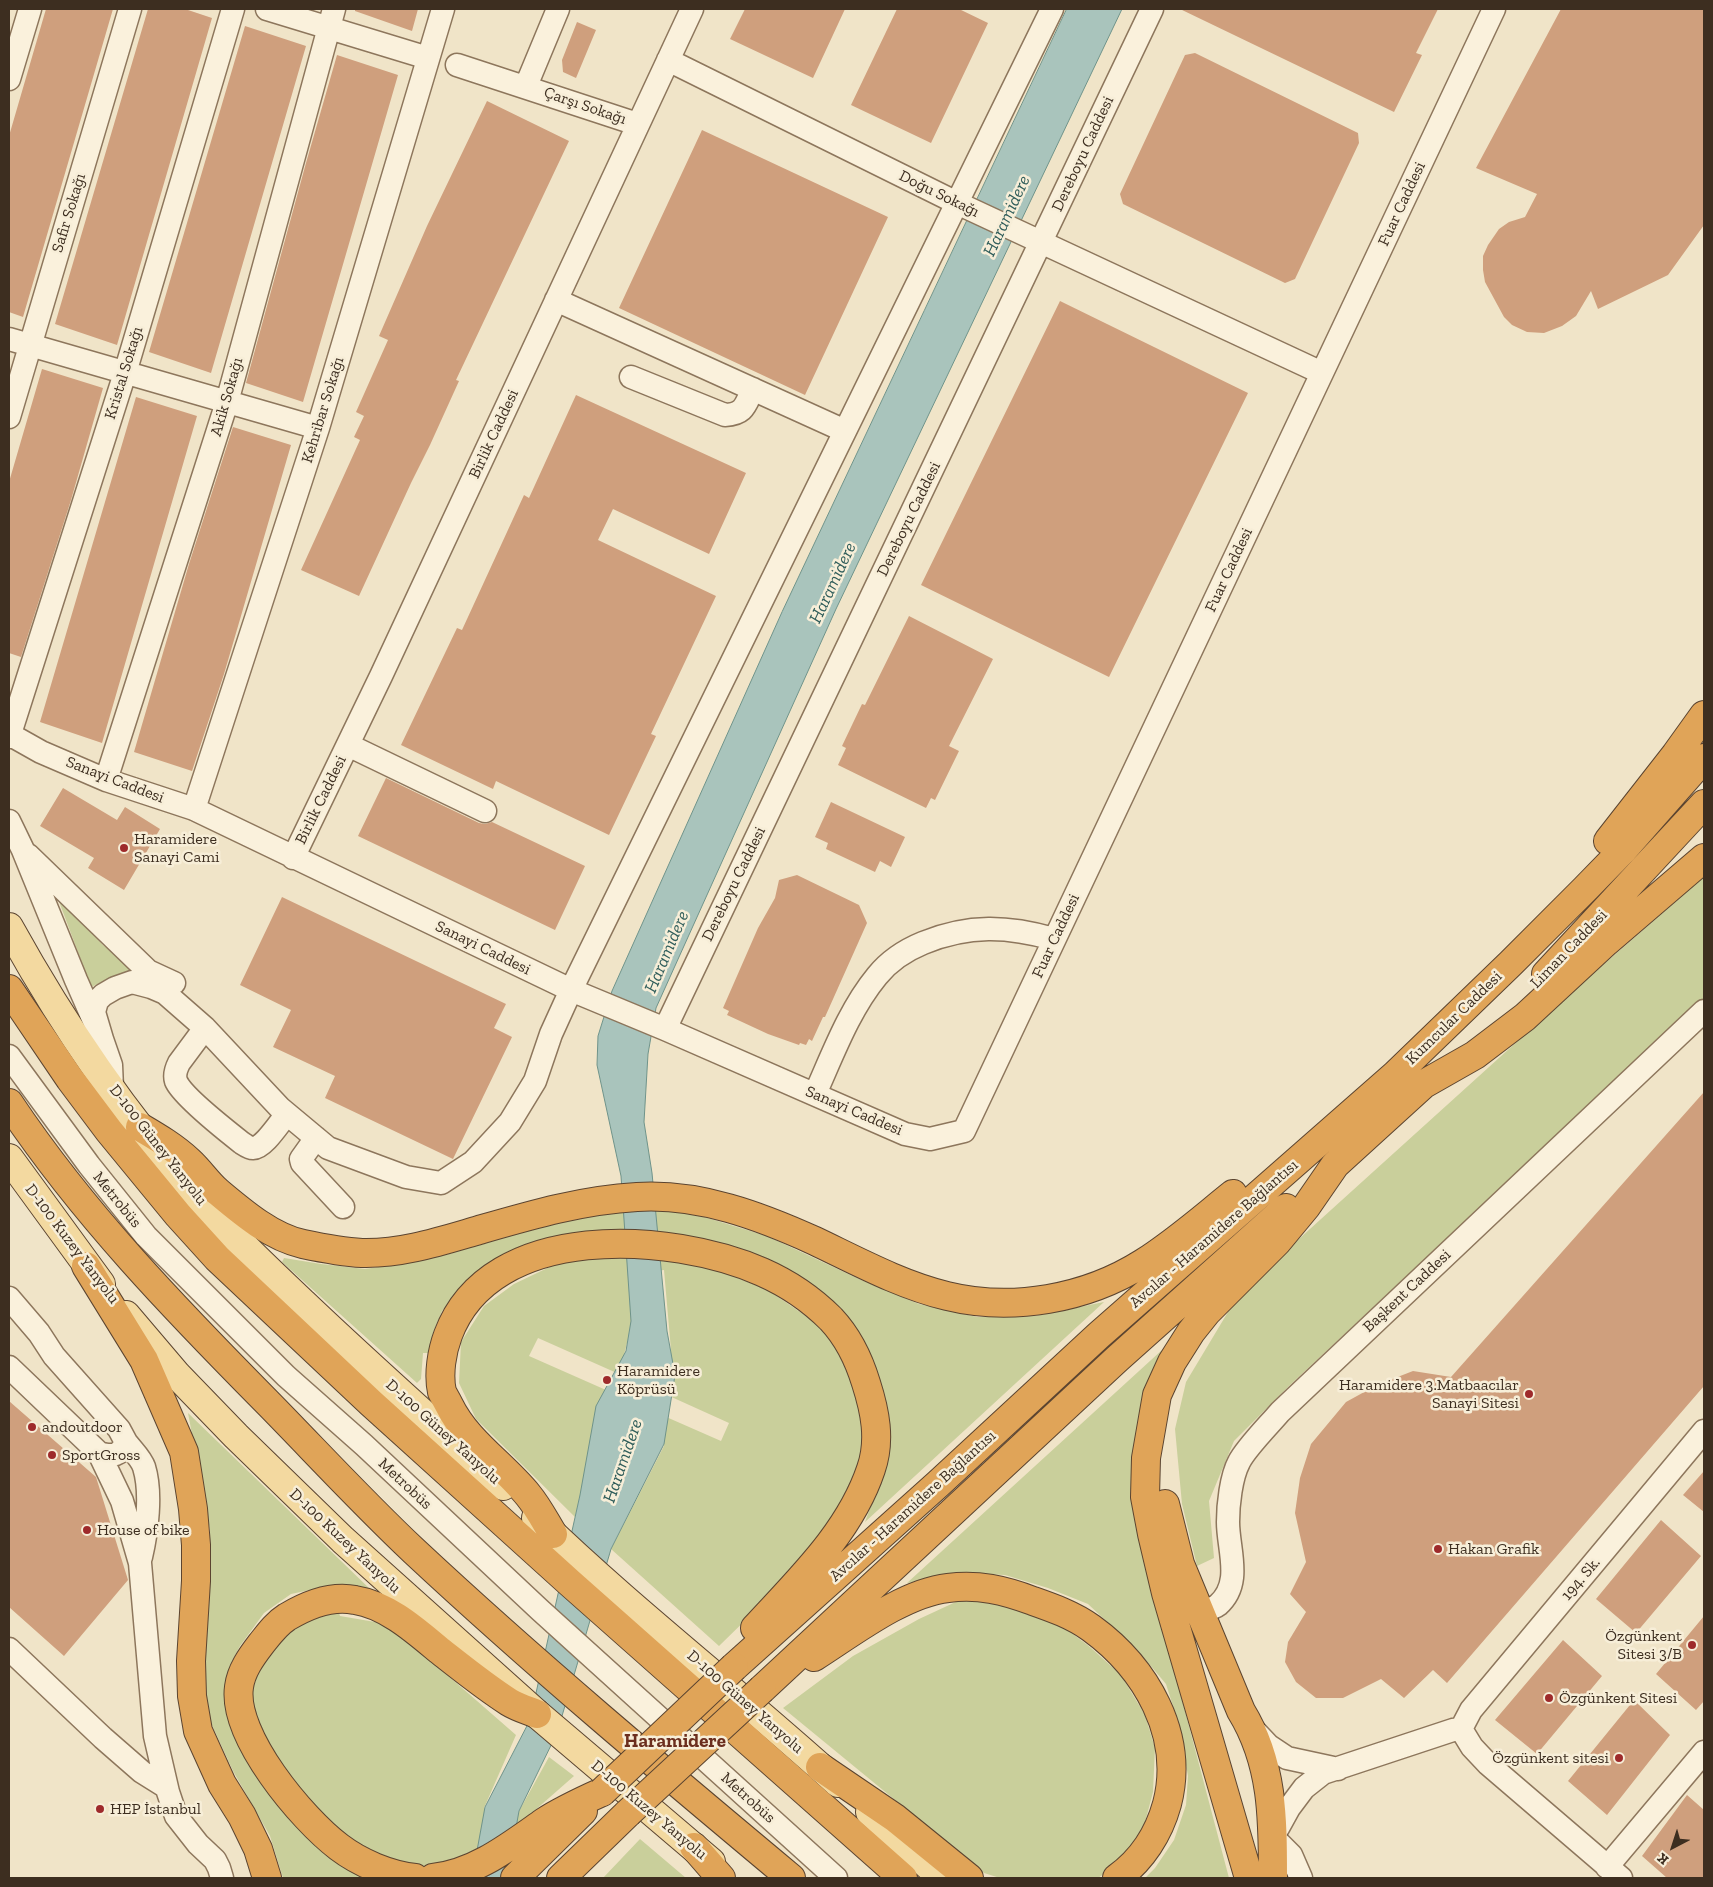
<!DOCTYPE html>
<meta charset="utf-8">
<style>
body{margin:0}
#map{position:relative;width:1713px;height:1887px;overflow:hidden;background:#f0e4c8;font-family:"Zilla Slab",serif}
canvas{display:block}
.frame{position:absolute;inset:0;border:10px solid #3d2e20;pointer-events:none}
.north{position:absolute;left:1648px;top:1822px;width:50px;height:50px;-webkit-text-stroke:4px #f7eed8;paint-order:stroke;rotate:220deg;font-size:14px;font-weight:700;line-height:20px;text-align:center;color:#3d2e20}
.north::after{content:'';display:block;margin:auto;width:18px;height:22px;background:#3d2e20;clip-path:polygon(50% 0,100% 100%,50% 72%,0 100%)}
</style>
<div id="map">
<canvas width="1713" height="1887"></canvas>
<div class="frame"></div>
<div class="north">K</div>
</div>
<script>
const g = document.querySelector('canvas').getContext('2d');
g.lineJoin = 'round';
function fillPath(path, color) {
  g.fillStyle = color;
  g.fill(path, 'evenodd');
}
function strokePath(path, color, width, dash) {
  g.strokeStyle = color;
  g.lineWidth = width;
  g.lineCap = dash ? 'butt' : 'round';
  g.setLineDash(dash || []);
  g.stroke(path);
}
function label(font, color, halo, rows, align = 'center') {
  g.font = font + ' "Zilla Slab",serif';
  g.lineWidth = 5;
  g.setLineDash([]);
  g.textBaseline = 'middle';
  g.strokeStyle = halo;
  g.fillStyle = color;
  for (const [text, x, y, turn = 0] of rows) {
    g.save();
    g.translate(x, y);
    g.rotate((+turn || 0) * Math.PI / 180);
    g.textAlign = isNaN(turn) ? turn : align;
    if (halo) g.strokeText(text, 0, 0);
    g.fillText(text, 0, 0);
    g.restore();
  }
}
fillPath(new Path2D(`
 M1704 877V998L1290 1385 1234 1441 1209 1501 1214 1558 1197 1566 1182 1504 1175 1429 1186 1382 1237 1297 1300 1238 1573 991Z
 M57 896 103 945 139 974 115 976 91 987Z
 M646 1209 691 1213 767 1236 859 1279 919 1304 977 1317 1035 1316 1104 1302 865 1522 884 1470 880 1382 855 1334 779 1267 529 1246 492 1261 458 1291 442 1311 434 1330 428 1353H423L421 1379 417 1383 282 1262 284 1258 321 1264 365 1269 400 1264 570 1218Z
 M609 1256 698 1262 768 1290 819 1325 848 1365 864 1405V1443L861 1465 826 1533 761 1605 719 1646 611 1549 664 1446V1416L721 1441 729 1423 656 1390 671 1350 664 1270 633 1274V1320L619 1374 538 1338 529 1356 606 1390 575 1517 476 1419 459 1383 461 1342 484 1306 514 1284 560 1262Z
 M1162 1350 1143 1399 1136 1441 1131 1481 1136 1525 1229 1878H1145L1155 1868 1174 1840 1186 1805 1188 1776 1179 1725 1166 1684 1139 1652 1088 1604 1048 1588 1005 1575 966 1573 907 1583Z
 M188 1413 371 1590 324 1587 291 1594 264 1613 240 1646 230 1665 226 1689 268 1789 312 1841 356 1873 368 1878H283L270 1836 233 1771 211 1723 205 1691 204 1652 210 1530Z
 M960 1600 999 1604 1052 1618 1090 1647 1121 1675 1145 1715 1155 1748 1153 1792 1143 1830 1120 1863 1098 1878H1000L984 1873 783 1708 853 1656 919 1619Z
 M339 1613 340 1616 381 1623 398 1632 516 1735 484 1808 518 1813 549 1757 574 1776 533 1812 488 1844 456 1858 423 1867 390 1861 359 1848 317 1817 260 1739 250 1694 255 1670 285 1634 320 1614Z
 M640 1839 686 1878H603Z`), '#c9cf9b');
const water = new Path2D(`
 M1067 9H1122L836 609 656 1008 648 1054 644 1122 652 1173 667 1331 675 1375 664 1444 611 1549 557 1733 519 1811 507 1878H472L485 1807 530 1720 580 1495 596 1406 626 1351 631 1321 621 1176 597 1065 598 1036 612 991 782 612Z`);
fillPath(water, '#a9c4bc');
strokePath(water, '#6f938a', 1);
fillPath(new Path2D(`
 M46 9H113L23 317 9 312V136Z
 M148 9H185L212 18 117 345 55 324Z
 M355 9H418L412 31 355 11Z
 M745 9H845L813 78 730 39Z
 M897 9H959L988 23 931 143 851 105Z
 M1180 9H1438L1416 53 1422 55 1394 112Z
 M1561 9H1704V225L1668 275 1598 309 1591 291 1576 316 1562 326 1544 333 1527 332 1512 325 1504 317 1485 282 1483 270V256L1488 245 1499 229 1509 222 1525 217 1537 194 1476 168Z
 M577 22 596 30 576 78 563 72 562 60Z
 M245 26 306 46 211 373 149 352Z
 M1195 53 1358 133 1359 143 1295 279 1285 283 1123 204 1120 194 1185 55Z
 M337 55 398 75 303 402 246 383 306 163Z
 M487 101 569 141 456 380 459 381 430 445 411 483 359 596 301 570 360 440 354 437 364 416 356 412 388 340 379 336 427 226Z
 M702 130 888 217 805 395 619 308Z
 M1060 301 1248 393 1109 677 921 585Z
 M42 369 103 388 71 500 21 657 9 653V482Z
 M576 395 746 473 709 554 613 509 598 540 716 596 651 734 656 736 609 835 496 781 493 789 401 745 457 628 462 630 524 495 529 498Z
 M136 397 197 416 102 743 40 722Z
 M233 427 291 445 224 674 192 771 134 752 189 564Z
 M909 616 993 659 949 746 959 751 935 800 931 798 926 808 838 765 846 748 842 746 862 704 865 705Z
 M386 778 479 823 485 824 492 822 585 866 555 930 358 836Z
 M63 788 117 820 125 807 160 829 124 890 88 868 94 858 40 826Z
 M831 802 905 837 891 867 880 861 875 872 826 849 828 843 815 837Z
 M797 875 859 905 867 923 825 1017H823L812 1041 809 1039 806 1045 800 1043 799 1045 768 1034 727 1015 729 1011 723 1008 758 928 775 898 779 880Z
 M282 897 506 1004 494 1028 512 1037 453 1159 325 1098 335 1076 273 1047 291 1010 240 985Z
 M1704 1092V1386L1447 1683 1433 1670 1404 1698 1381 1679 1343 1698H1316L1296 1682 1285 1662 1288 1642 1306 1612 1290 1594 1306 1562 1295 1513 1300 1478 1311 1444 1346 1402 1377 1385 1413 1371 1451 1377Z
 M9 1401 96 1477 128 1580 64 1656 9 1607Z
 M1704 1471V1512L1683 1495Z
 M1661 1520 1701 1556 1636 1633 1596 1599Z
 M1704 1616V1701L1696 1710 1656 1674Z
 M1563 1640 1602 1676 1537 1754 1495 1720Z
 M1634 1700 1670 1735 1607 1815 1568 1781Z
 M1687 1795 1704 1810V1878H1667L1642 1856Z`), '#cf9f7d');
const minor = new Path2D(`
 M267 9 428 58
 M668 60 957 203 1322 373
 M457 65 637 124
 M9 79 30 9
 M526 86 558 9
 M556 300 845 431
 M9 339 318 428
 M631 377 725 415C745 414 745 405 753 389
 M9 417 130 9
 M9 734 41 752 106 780 194 809 571 990 665 1029 905 1134 930 1139 964 1131 1494 9
 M9 737 125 373 233 9
 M348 745 485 811
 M106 780 227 402 334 9
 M194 809 318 428 443 9
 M9 821 23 850 76 980 102 1039 111 1065 112 1088
 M28 855 148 971 174 983
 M293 858 381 676 692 9
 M205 1028 179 1063C176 1069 174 1075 176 1081 182 1096 228 1132 242 1143 245 1145 249 1148 253 1148 263 1149 280 1122 287 1114
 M665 1029 1152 9
 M102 1039 94 1012 97 1001 103 995 115 988 132 982 151 987 165 993 205 1028 280 1108 328 1148 406 1177 441 1183 473 1162 510 1122 535 1081 551 1034 571 990 1052 9
 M9 1056 89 1165 146 1236 286 1376 364 1445 540 1610 836 1878
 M815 1094C833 1054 849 1010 877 976 889 961 906 950 923 943 969 924 1008 926 1054 939
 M316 1138 301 1159 302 1163 343 1207
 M9 1298 39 1333 54 1356 119 1429 126 1442C120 1456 113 1457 99 1453L9 1367
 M126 1442C132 1450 141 1458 144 1467 152 1493 147 1531 141 1557
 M99 1453 122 1501 140 1563 155 1736 168 1792 176 1816 198 1844 215 1860 219 1868 222 1878
 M1200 1611C1205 1610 1213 1609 1218 1605 1243 1583 1228 1550 1228 1522 1228 1505 1231 1477 1239 1462 1246 1448 1269 1425 1280 1412L1704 1011
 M9 1649 103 1738 142 1772 166 1787
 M1252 1728 1269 1746 1287 1758 1338 1769
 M1461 1729 1471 1710 1704 1431
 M1461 1729 1472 1747 1488 1764 1621 1878
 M1607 1867 1704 1752
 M1301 1878 1291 1855 1273 1837 1289 1808 1304 1788 1323 1773 1453 1730 1461 1729`);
const major = new Path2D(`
 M9 927C61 1021 123 1113 194 1193 228 1232 265 1267 303 1303 368 1365 436 1425 503 1486
 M9 1158 101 1284
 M126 1315 177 1375 236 1436 343 1540 537 1714 711 1862
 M536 1518C632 1611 739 1693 838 1783
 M870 1812 942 1878`);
const highway = new Path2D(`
 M1608 841 1676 754 1704 715
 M1546 974 1704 804
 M9 989 70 1079 109 1131 178 1215 217 1258 371 1403 570 1583 903 1878
 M9 1103C83 1214 176 1310 270 1405 317 1453 364 1504 414 1551 535 1664 663 1771 791 1878
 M140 1127C157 1137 174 1147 189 1161 199 1170 207 1182 217 1191 242 1212 271 1237 303 1244 322 1248 343 1252 362 1253 402 1254 441 1241 479 1230 531 1215 582 1200 637 1197 699 1193 760 1216 815 1241 857 1261 901 1285 947 1296 1012 1312 1086 1299 1143 1263 1175 1243 1203 1218 1233 1194
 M86 1266 144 1360 184 1452 193 1509 196 1545V1581L191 1661 192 1696 198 1731 222 1784 242 1816 258 1849 267 1878
 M1165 1504 1180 1564 1241 1711C1273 1763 1273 1819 1273 1878
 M553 1534C545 1521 538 1507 528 1495 503 1464 467 1442 449 1405 447 1401 444 1396 442 1392 438 1374 442 1351 448 1335 491 1220 671 1232 762 1272 787 1283 812 1300 831 1319 847 1336 859 1360 866 1383 875 1411 881 1440 871 1469 850 1532 799 1580 755 1628
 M814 1657C852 1633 903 1593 948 1588 978 1584 1004 1590 1033 1601 1053 1608 1073 1615 1091 1628 1146 1668 1185 1735 1167 1804 1159 1833 1142 1860 1117 1878
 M734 1667 938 1484 1099 1335 1395 1075 1511 963 1585 889 1623 850 1704 758
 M762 1689 1117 1359 1286 1208
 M820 1767 895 1818 969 1878
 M694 1847 721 1878
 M415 1878C389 1875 360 1863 339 1847 302 1819 232 1736 239 1687 241 1671 251 1657 261 1644 269 1634 276 1624 287 1617 307 1605 331 1595 355 1600 387 1605 415 1630 439 1650 462 1668 484 1686 509 1702 517 1707 527 1710 537 1714
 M433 1878C476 1873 510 1846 544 1822 562 1810 582 1801 602 1792
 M515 1878 583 1811
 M561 1878 628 1813
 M1249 1878 1166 1593 1152 1534 1145 1497 1146 1458 1157 1395 1172 1362 1191 1332 1207 1312 1277 1242 1306 1207 1335 1165 1424 1084 1475 1055 1525 1017 1606 942 1704 858`);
strokePath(minor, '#8d765c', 25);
strokePath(major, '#5b4430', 30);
strokePath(highway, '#5b4430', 30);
strokePath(minor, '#faf1dc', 22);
strokePath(major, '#f3d9a0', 28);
strokePath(highway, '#e0a458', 28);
const highwayBridge = new Path2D(`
 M602 1792 734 1667
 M628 1813 762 1689`);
strokePath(highwayBridge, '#5b4430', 30, []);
strokePath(highwayBridge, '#e0a458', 28);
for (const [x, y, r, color] of [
 [124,848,5,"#9e2a2b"],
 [607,1380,5,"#9e2a2b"],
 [1529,1394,5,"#9e2a2b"],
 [32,1427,5,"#9e2a2b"],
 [52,1455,5,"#9e2a2b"],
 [87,1530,5,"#9e2a2b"],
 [1438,1549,5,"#9e2a2b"],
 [1692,1645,5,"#9e2a2b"],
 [1549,1698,5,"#9e2a2b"],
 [1619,1758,5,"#9e2a2b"],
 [100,1809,5,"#9e2a2b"]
]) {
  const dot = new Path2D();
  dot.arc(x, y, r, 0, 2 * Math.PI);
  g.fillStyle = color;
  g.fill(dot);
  strokePath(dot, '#f7eed8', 2);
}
label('16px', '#3d2e20', '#f7eed8', [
 ["Çarşı Sokağı",585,106,19],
 ["Dereboyu Caddesi",1083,154,-65],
 ["Doğu Sokağı",939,194,26],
 ["Fuar Caddesi",1402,204,-65],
 ["Safir Sokağı",69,213,-73],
 ["Kristal Sokağı",124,373,-73],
 ["Akik Sokağı",227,397,-74],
 ["Kehribar Sokağı",323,410,-73],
 ["Birlik Caddesi",494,434,-65],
 ["Dereboyu Caddesi",909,519,-64],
 ["Fuar Caddesi",1229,570,-65],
 ["Sanayi Caddesi",115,780,21],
 ["Birlik Caddesi",321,800,-64],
 ["Dereboyu Caddesi",734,884,-64],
 ["Fuar Caddesi",1056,936,-65],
 ["Sanayi Caddesi",483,948,26],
 ["Liman Caddesi",1569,949,-46],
 ["Kumcular Caddesi",1454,1018,-44],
 ["Sanayi Caddesi",854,1111,23],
 ["D-100 Güney Yanyolu",158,1145,52],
 ["Metrobüs",117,1200,51],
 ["Avcılar - Haramidere Bağlantısı",1214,1234,-41],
 ["D-100 Kuzey Yanyolu",72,1244,53],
 ["Başkent Caddesi",1407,1291,-43],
 ["D-100 Güney Yanyolu",443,1432,42],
 ["Metrobüs",405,1484,43],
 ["Avcılar - Haramidere Bağlantısı",913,1506,-42],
 ["D-100 Kuzey Yanyolu",345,1541,43],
 ["194. Sk.",1581,1579,-50],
 ["D-100 Güney Yanyolu",745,1702,41],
 ["Metrobüs",748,1798,42],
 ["D-100 Kuzey Yanyolu",649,1810,40]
]);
label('16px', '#3d2e20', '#f7eed8', [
 ["Haramidere",134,839],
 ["Sanayi Cami",134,857],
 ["Haramidere",617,1371],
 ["Köprüsü",617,1389],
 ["Haramidere 3.Matbaacılar",1519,1385,"right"],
 ["Sanayi Sitesi",1519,1403,"right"],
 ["andoutdoor",42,1427],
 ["SportGross",62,1455],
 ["House of bike",97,1530],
 ["Hakan Grafik",1448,1549],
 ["Özgünkent",1682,1636,"right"],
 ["Sitesi 3/B",1682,1654,"right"],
 ["Özgünkent Sitesi",1559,1698],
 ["Özgünkent sitesi",1609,1758,"right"],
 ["HEP İstanbul",110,1809]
], 'left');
label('italic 18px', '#2f5d5a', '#f7eed8', [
 ["Haramidere",1007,216,-65],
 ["Haramidere",833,583,-65],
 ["Haramidere",667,952,-67],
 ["Haramidere",623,1461,-71]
]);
label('bold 19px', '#6b2e1e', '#f7eed8', [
 ["Haramidere",675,1742]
]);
</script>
